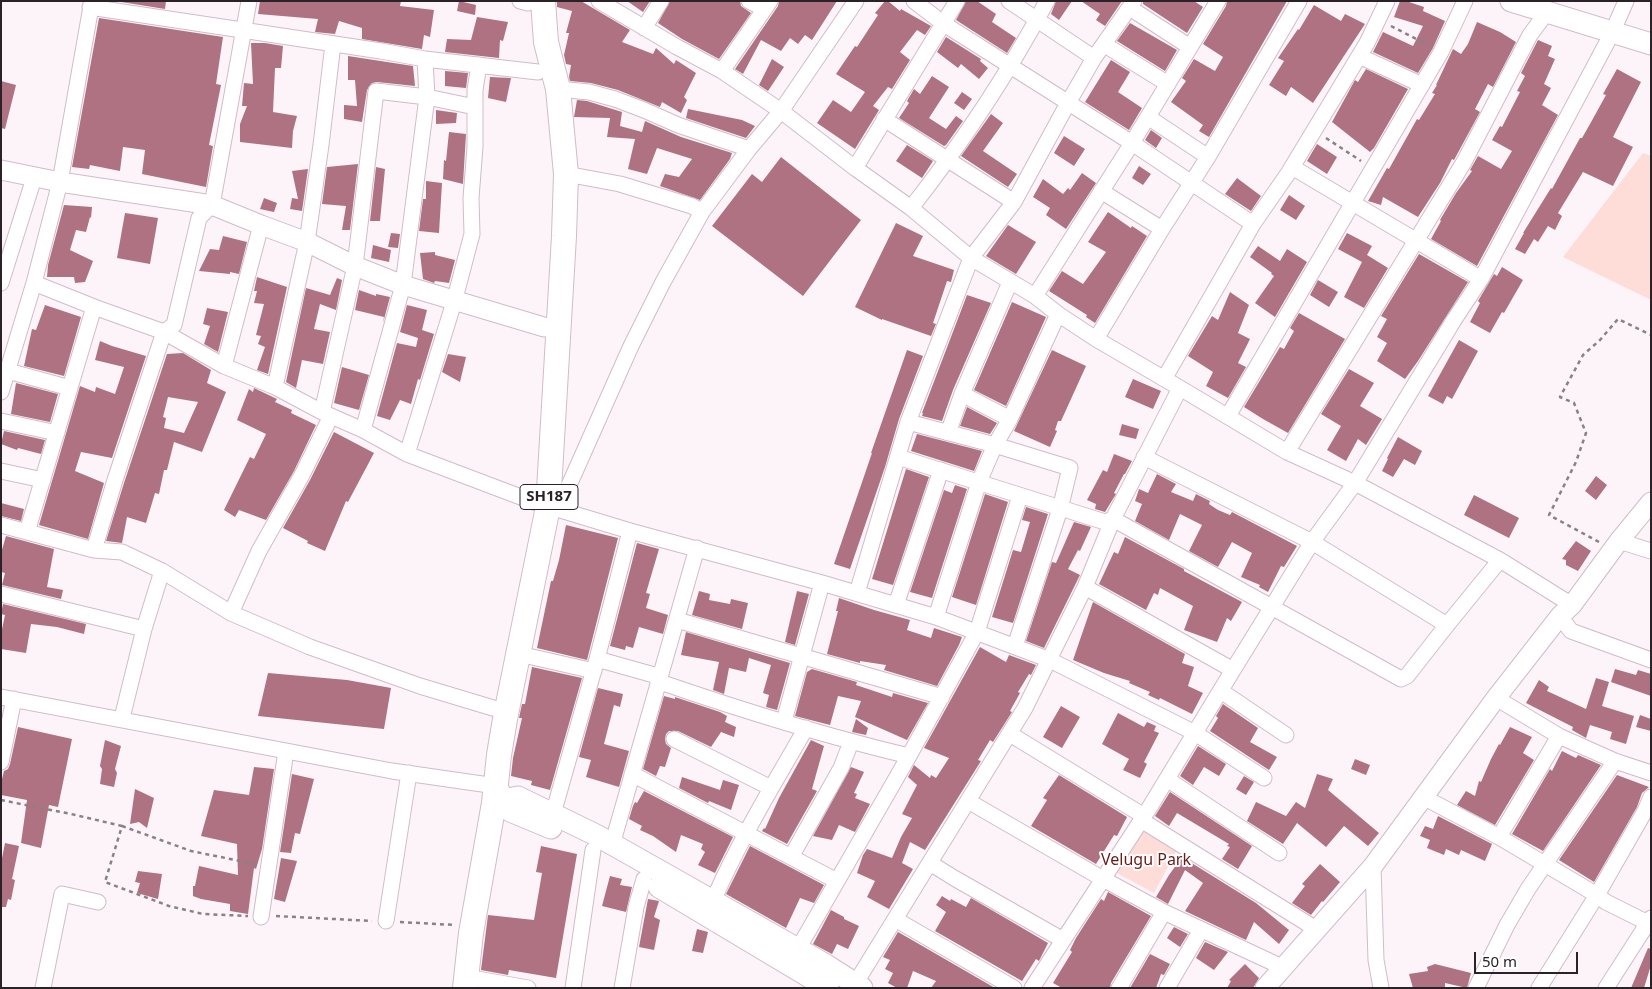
<!DOCTYPE html>
<style>
body{margin:0}
#map{position:relative;width:1652px;height:989px;overflow:hidden;background:#fdf4fa;font-family:"Noto Sans",sans-serif}
canvas{display:block}
.frame{position:absolute;inset:0;border:2px solid #2a2227;pointer-events:none}
.scale{position:absolute;left:1474px;top:952px;width:104px;height:22px;box-sizing:border-box;border:2px solid #2a2227;border-top:0;padding-left:6px;font-size:15px;line-height:18px;white-space:nowrap;color:#2a2227;-webkit-text-stroke:4px #fff;paint-order:stroke}
</style>
<div id="map">
<canvas width="1652" height="989"></canvas>
<div class="frame"></div>
<div class="scale">50 m</div>
</div>
<script>
const g = document.querySelector('canvas').getContext('2d');
g.lineJoin = 'round';
function fillPath(path, color) {
  g.fillStyle = color;
  g.fill(path, 'evenodd');
}
function strokePath(path, color, width, dash) {
  g.strokeStyle = color;
  g.lineWidth = width;
  g.lineCap = dash ? 'butt' : 'round';
  g.setLineDash(dash || []);
  g.stroke(path);
}
function label(font, color, halo, rows, align = 'center') {
  g.font = font + ' "Noto Sans",sans-serif';
  g.lineWidth = 4;
  g.setLineDash([]);
  g.textBaseline = 'middle';
  g.strokeStyle = halo;
  g.fillStyle = color;
  for (const [text, x, y, turn = 0] of rows) {
    g.save();
    g.translate(x, y);
    g.rotate((+turn || 0) * Math.PI / 180);
    g.textAlign = isNaN(turn) ? turn : align;
    if (halo) g.strokeText(text, 0, 0);
    g.fillText(text, 0, 0);
    g.restore();
  }
}
fillPath(new Path2D(`
 M1643 153 1651 156V300L1563 257Z
 M1139 827 1178 848 1154 893 1115 872Z`), '#fedcd7');
fillPath(new Path2D(`
 M115 1H166L165 9Z
 M260 1H401L400 6 434 10 430 37 424 35 422 49 362 39V28L339 21 335 34 315 32 318 19 258 14Z
 M459 1 476 5 475 15 457 11Z
 M557 1H581L630 30 622 42 653 54 656 48 674 64 676 60 696 73 684 97 687 100 681 113 662 102 660 107 618 90 591 83 570 81 569 77 571 65 566 64 564 55 569 33H566L572 11 557 7Z
 M627 1H650L643 12Z
 M670 1H740L741 6 751 13 719 59 682 39 658 23Z
 M779 1H837L812 40 805 35 798 44 790 38 781 51 761 40 743 74 735 69 778 6Z
 M885 1H888L900 11 901 9 931 26 925 35 917 30 900 52 910 60 892 89 888 87 873 106 879 110 855 149 817 123 833 100 851 112 865 92 836 74 855 46 857 47 878 15 875 13Z
 M966 1H977L996 14 992 22 1016 38 1007 53 956 20Z
 M1056 1H1072L1059 20 1051 14Z
 M1081 1H1122L1105 26 1096 20 1100 14Z
 M1143 1H1194L1203 7 1187 33 1143 4Z
 M1227 1H1287L1209 137 1199 131 1203 125 1171 102 1186 81 1182 78 1194 59 1215 71 1223 57 1203 44 1226 6Z
 M1400 1H1406L1424 7 1423 11 1445 21 1433 48 1418 73 1373 52 1383 32 1413 46 1423 26 1394 17Z
 M1314 5 1341 21 1345 14 1365 24 1313 103 1291 87 1286 96 1269 85 1284 61 1278 58 1298 29 1299 30Z
 M477 17 508 22 503 41 500 40 499 58 445 52 447 39 471 40Z
 M99 18 223 37 216 84 221 85 209 145 213 146 206 187 142 174 145 150 123 147 120 171 90 165 89 169 72 167Z
 M1477 22 1500 32 1516 42 1493 87 1488 84 1475 109 1480 112 1454 160 1452 159 1440 183 1418 217 1383 197 1381 205 1368 201 1387 168 1389 169 1417 119 1419 120 1435 94 1432 93 1437 85H1436L1453 49 1461 54 1468 44Z
 M1130 23 1177 50 1165 71 1117 41Z
 M946 37 981 59 980 61 988 68 979 79 961 64 958 68 937 52Z
 M1538 40 1552 46 1548 56 1555 59 1544 84 1551 88 1542 105 1558 115 1477 266 1431 239 1441 221 1440 220 1456 193 1472 171 1470 170 1478 156 1501 169 1512 151 1492 140 1500 126 1502 127 1520 92 1517 91 1525 76 1521 73Z
 M251 43H265L283 46 281 68H275L273 112 297 116 293 131 292 148 240 142V124L247 106H242L244 83 253 84Z
 M348 56 413 66 415 86 377 82 372 83 367 90 362 122 344 119V105L357 106 355 80H348Z
 M772 59 784 67 768 91 759 85Z
 M1111 60 1130 72 1118 92 1142 108 1129 130 1085 102Z
 M1366 69 1408 89 1374 148 1370 152 1332 122 1355 80 1358 82Z
 M1617 69 1641 82 1613 137 1633 147 1613 186 1583 172 1558 213 1562 216 1555 230 1548 226 1538 242 1534 239 1525 254 1515 249 1524 233H1523L1551 188 1552 189 1580 138H1582L1590 124 1606 95 1603 94Z
 M445 71 468 73 466 88 445 86Z
 M932 76 949 87 929 118 946 129 956 116 963 121 946 145 944 146 899 118 909 103 907 101 914 89 920 94Z
 M490 77 511 78 506 102 488 98Z
 M1 81 16 85 5 129 1 128Z
 M962 92 972 99 964 110 954 103Z
 M577 100 587 101 622 112 620 126 642 132 645 121 681 137 732 153 730 159 700 200 660 186 665 174 679 177 692 159 657 148 647 174 628 169 635 139 607 137 610 118 574 117Z
 M688 109 742 120 755 126 746 138 686 118Z
 M436 110 457 113 456 123 436 124Z
 M991 114 1003 123 983 151 1017 174 1008 187 961 156Z
 M1151 130 1162 138 1156 148 1145 140Z
 M449 132 466 134 463 184 443 179 444 160 446 161Z
 M1064 136 1085 149 1074 166 1054 153Z
 M1317 144 1337 157 1327 174 1307 161Z
 M907 145 933 161 922 178 896 161Z
 M781 157 861 220 803 296 712 226 752 174 762 182Z
 M358 164 350 230H342L346 206 322 204 327 167Z
 M1139 166 1151 174 1143 185 1132 178Z
 M376 167 385 169 380 221H370Z
 M308 169 302 211 290 209 292 198 298 199 292 171Z
 M1082 173 1096 183 1066 229 1046 215 1050 208 1033 197 1043 179 1063 194 1068 188 1070 190Z
 M1237 178 1261 196 1251 211 1225 194Z
 M426 181 442 183 439 233 419 231 423 199H426Z
 M1289 195 1305 206 1296 220 1280 210Z
 M264 198 277 203 274 212 260 209Z
 M64 205 92 207 91 218 90 217 86 232 76 230 70 250 93 261 85 282 75 283 74 277H47L48 265Z
 M1108 212 1131 228 1132 226 1147 236 1095 323 1086 317 1087 315 1049 291 1062 271 1083 284 1106 252 1088 242Z
 M125 213 158 218 150 264 117 258Z
 M896 223 923 236 913 256 954 270 951 282 947 281 933 323 936 324 931 336 882 319V320L855 307Z
 M1008 225 1036 242 1016 274 986 256Z
 M391 233 400 234 398 248 388 247Z
 M1347 233 1372 246 1367 255 1388 268 1364 308 1344 297 1362 262 1338 249Z
 M223 236 247 242 239 274 230 272V274L199 271 210 249 219 250Z
 M373 245 391 250 389 262 371 258Z
 M1258 246 1280 261 1287 249 1307 262 1275 317 1255 303 1274 276 1271 274 1272 273 1250 257Z
 M435 252V255L455 260 449 283 435 281 434 283 423 279 420 253Z
 M1419 254 1468 282 1418 361 1405 379 1377 361 1387 343 1377 337 1387 319 1381 316Z
 M1502 267 1523 280 1504 313 1502 312 1490 333 1470 322 1480 303 1478 301 1494 274 1497 276Z
 M257 277 287 287 268 374 257 370 265 347 258 344 261 336 256 335 264 304 254 303 257 291H254Z
 M337 278 342 280 336 310 320 304 314 329 330 332 323 364 302 360 296 388 286 382 306 288 330 295Z
 M1318 280 1338 292 1329 307 1310 295Z
 M359 290 376 296V294L390 297 383 323 384 317 355 310Z
 M1230 292 1249 305 1238 333 1250 339 1238 363 1246 367 1228 398 1206 386 1213 372 1188 356 1212 316 1218 320Z
 M967 295 991 303 953 390 942 421 922 416 923 413H922Z
 M1012 302 1046 317 1006 406 974 390Z
 M45 305 81 317 64 376 24 366 32 329 36 330Z
 M407 305 427 310 422 330 434 334 420 380 418 379 411 404 400 400 390 420 377 416 397 343 416 347 418 338 400 332Z
 M207 308 228 312 218 352 204 344 210 326 203 324Z
 M1299 313 1345 339 1288 433 1263 419 1244 407 1280 347 1284 349 1294 331 1290 328Z
 M1459 340 1478 351 1452 399 1447 396 1443 404 1428 396Z
 M100 341 112 346 146 356 112 458 81 452 75 471 104 483 88 539 39 525 80 386 95 392 96 387 115 394 124 367 95 360Z
 M907 350 923 356 899 419 885 467 850 569 834 564 872 453H871Z
 M1052 350 1086 366 1061 421H1058L1055 430 1057 431 1050 447 1014 431Z
 M183 353 211 370 207 383 226 392 202 452 174 442 167 470H164L159 494 155 493 146 523 127 517 122 543 106 541 124 483 167 354ZM168 397 198 402 184 433 164 428 166 418 163 417Z
 M448 354 466 357 460 382 442 372Z
 M342 367 369 375 359 410 334 403Z
 M1349 369 1374 383 1360 406 1382 419 1366 445 1358 439 1346 461 1327 450 1341 426 1321 414Z
 M1133 379 1161 391 1153 409 1125 397Z
 M16 383 58 394 50 422 11 414Z
 M254 388 277 399 275 402 292 410 291 413 316 425 294 471 266 520 239 510 235 517 224 510 250 457 254 459 266 434 237 420 249 389 253 392Z
 M967 407 997 423 990 434 960 426Z
 M1122 424 1139 429 1136 439 1119 435Z
 M4 431 45 440 41 454 18 448 17 450 1 444Z
 M334 432 374 453 348 502 346 501 325 551 307 543 308 541 283 528 310 480Z
 M917 434 982 451 974 471 911 451Z
 M1398 437 1422 451 1415 465 1404 459 1393 477 1382 471 1388 459 1387 458Z
 M1114 454 1132 461 1125 474H1124L1114 493 1116 494 1105 512 1095 509 1096 504 1087 500 1103 470 1107 472Z
 M906 469 929 477 893 585 872 579Z
 M1157 474 1176 484 1171 492 1193 501 1196 494 1210 501 1209 504 1218 510 1230 515 1232 512 1297 546 1284 567 1281 566 1268 592 1259 587 1260 585 1241 577 1252 553 1232 542 1218 567 1189 551 1202 525 1180 514 1169 540 1135 521 1142 504 1135 501 1139 489 1148 493Z
 M1596 476 1607 485 1596 500 1585 491Z
 M955 485 967 489 932 598 910 592 944 490 952 493Z
 M985 494 1008 502 976 605 952 597Z
 M1474 495 1519 518 1509 538 1464 515Z
 M1 503 24 509 21 521 1 516Z
 M1026 507 1048 514 1013 623 992 617 1013 550 1021 552 1030 522 1022 520Z
 M1074 522 1091 527 1080 551 1078 550 1068 569 1080 575 1044 648 1026 641 1052 562 1056 563Z
 M566 525 618 538 587 660 537 648 551 581H553L559 560Z
 M6 536 54 549 47 587 63 590 61 599 2 585 5 573 1 572V553Z
 M1125 537 1184 569V571L1242 602 1231 621 1227 618 1217 642 1184 630 1193 606 1160 588 1158 595 1154 593 1146 610 1099 584 1114 552 1118 554Z
 M1576 541 1591 551 1578 571 1566 565V560L1562 559Z
 M637 543 659 549 646 593 650 594 646 608 668 615 663 634 639 627 633 648 626 646 625 650 610 646Z
 M699 591 710 594 709 600 730 604 731 599 748 603 742 629 692 615Z
 M797 591 809 594 795 645 785 642Z
 M839 598 874 610 910 620 907 630 931 638 934 628 962 637 959 645 937 686 884 670 886 665 860 661V663L827 654 838 611H836Z
 M1093 602 1185 654 1182 663 1194 667 1188 686 1203 693 1192 714 1160 698 1159 700 1148 695 1150 692 1129 683 1130 681 1104 673 1073 660Z
 M3 604 86 624 84 634 57 627 31 624 26 653 1 649V634L5 615 1 614Z
 M686 632 790 663 777 710 766 707 769 695 763 693 771 665 749 658 746 672 729 668 724 694 713 690 719 662 681 655Z
 M980 647 1006 662 1009 655 1036 665 1031 675 1029 674 1018 692 1020 693 1010 711 1012 712 993 742 990 740 978 760 981 761 925 850 910 842 902 863 913 869 889 909 867 897 875 881 857 873 863 855 867 849 892 858 901 837 912 818 902 814 917 785 908 777 914 765 930 778 931 775 936 778 949 758 924 748Z
 M532 667 582 678 550 790 531 785 532 781 511 776 513 758 522 718H519L522 704H525Z
 M812 669 857 682 856 685 892 697 893 693 928 703 907 740 855 717 861 701 838 696 830 725 795 716 807 672Z
 M1615 669 1636 675 1638 670 1651 674V696L1611 682Z
 M268 673 347 680 391 688 384 729 258 716Z
 M1596 678 1609 682 1602 706 1634 716 1626 744 1610 739 1612 732 1590 725 1586 738 1572 730 1573 727 1526 703 1539 680 1549 687 1547 691 1586 709Z
 M598 688 623 694 620 707 614 705 604 744 629 751 619 787 586 777 591 760 579 757Z
 M664 696 675 699V697L720 712 727 716 725 722 736 727 734 737 721 732 711 747 678 731H669L666 734 665 739 666 744 671 748 665 767 660 766 656 776 643 769Z
 M1223 704 1258 728 1250 742 1277 757 1269 770 1210 731 1218 718 1216 716Z
 M1061 706 1080 717 1062 748 1043 737Z
 M1118 713 1144 727 1147 722 1156 726 1154 731 1159 733 1144 762 1147 764 1140 778 1123 770 1129 759 1102 744Z
 M1640 715 1651 719V731L1636 727Z
 M856 719 868 728 866 735 852 732Z
 M18 727 72 739 58 807 49 805 41 848 21 843 27 800 1 795V783L4 771 8 769 10 764Z
 M1510 727 1532 737 1523 753 1534 760 1495 825 1457 805 1466 791 1475 796 1479 781 1481 782 1491 759 1499 744 1500 745Z
 M105 740 121 746 115 769 117 773 114 787 100 784 102 769 100 766Z
 M811 740 824 746 812 789 817 791 787 844 762 831 764 828 765 829 779 798Z
 M1198 746 1226 764 1219 776 1204 767 1193 785 1180 776Z
 M1562 751 1576 758 1578 755 1601 765 1543 851 1512 834 1550 769 1552 771Z
 M1355 759 1370 765 1366 775 1351 769Z
 M254 767 274 769 262 849 256 869 254 868 248 914 230 911V904L201 899 193 896V886H195L199 866 238 875 237 844 201 836 214 790 249 795Z
 M851 767 864 772 854 793 857 794 855 798 870 804 855 832 839 825 832 840 813 836Z
 M292 774 314 779 300 834 295 833 291 853 280 852Z
 M1317 774 1333 779 1328 790 1379 833 1368 846 1344 826 1326 847 1297 823 1283 844 1247 821 1256 802 1286 816 1296 802 1305 808Z
 M1059 775 1127 817 1117 836 1114 835 1096 864 1031 826 1047 800 1043 798Z
 M1617 775 1649 787 1642 793 1637 807 1594 882 1559 860Z
 M1244 776 1254 782 1246 795 1236 789Z
 M682 777 720 790 723 780 739 785 731 810 709 801 708 803 679 788Z
 M135 789 154 798 147 828 139 822 130 824Z
 M644 791 733 837 715 873 698 865 705 852 701 849 703 844 681 835 676 852 653 836 640 830 642 826 629 819 633 806 635 802 637 803Z
 M1170 792 1252 846 1238 869 1222 859 1230 847 1227 846 1229 844 1177 813 1169 826 1155 816Z
 M1438 816 1492 844 1485 861 1461 850 1459 855 1446 849 1444 855 1427 848 1430 840 1420 836 1425 826 1433 829Z
 M5 843 19 846 12 879 15 880 11 900 8 899 6 907H1V863Z
 M541 846 577 854 556 978 509 970 508 975 481 970 488 915 534 920 542 873 536 872Z
 M750 846 824 885 814 903 800 898 786 928 726 894Z
 M1182 857 1256 903 1289 930 1279 944 1254 922 1246 940 1185 911 1203 883 1185 870 1168 904 1156 897 1169 875Z
 M281 858 297 861 285 902 274 899Z
 M1320 864 1340 882 1323 902 1322 901 1311 915 1292 903 1305 886 1302 884Z
 M138 871 162 874 158 899 137 893 140 883 135 882Z
 M610 876 622 879 620 885 632 887 626 912 602 906Z
 M1108 892 1151 916 1111 983 1110 988H1062L1053 983 1072 952 1070 950 1076 938 1101 899 1104 901Z
 M942 896 950 901 951 899 966 907 971 898 1048 943 1039 961 1036 959 1022 981 935 931 946 912 936 905Z
 M648 899 659 901 654 917 660 920 654 950 639 947Z
 M831 910 844 917V919L859 926 848 949 837 944 832 954 813 944Z
 M1174 927 1188 934 1180 947 1167 938Z
 M697 929 708 932 703 953 692 951Z
 M898 932 912 940 995 988H931L936 981 913 971 907 988H897L888 983 893 973 885 969 890 960 883 957Z
 M1205 942 1228 952 1214 970 1196 958Z
 M1648 948 1651 949V965L1644 988H1631Z
 M1150 954 1170 964 1164 975 1161 974 1156 988H1130Z
 M1245 964 1259 978 1253 988H1227L1231 981 1229 980Z
 M1435 964 1471 973 1467 988 1445 983V988H1413L1409 974 1428 971 1427 967Z`), '#ae7282');
const minor = new Path2D(`
 M520 1 528 3
 M599 1 677 47 722 71 781 111 855 168 911 208 971 258 1035 296 1058 314 1096 339 1180 388 1287 452 1355 483 1500 560 1572 605
 M749 1 764 9
 M914 1 944 24 1132 143 1253 224
 M1009 1 1094 58
 M90 7 381 51 425 59 538 72
 M1130 8 1190 47
 M644 28 661 1
 M1105 45 1168 84
 M1359 56 1422 85
 M722 71 770 1
 M558 89 589 92 615 99 644 110 678 125 749 149
 M1148 117 1208 157
 M884 119 1014 202
 M1292 167 1481 279
 M855 168 957 1
 M566 174 620 184 692 206 702 212
 M1101 191 1162 229
 M911 208C962 143 1008 74 1047 1
 M1 283 34 178
 M34 283 94 307 164 332 224 366 275 387 322 412 363 430 407 454 534 502 630 531 822 583 936 617 1050 660 1195 733 1264 778
 M1035 296 1132 143 1218 1
 M1096 339 1162 229 1208 157 1299 1
 M224 366 261 225
 M8 371 70 388
 M1164 379 1253 224 1289 172 1367 43 1387 1
 M275 387 307 242 321 145 333 44
 M1 392 34 283 60 182 92 1
 M962 394 1010 419
 M322 412 355 266 376 91 427 97 475 107
 M1228 416 1441 52 1465 1
 M1 421 57 433
 M908 422 995 445 1070 468 1060 509 1015 646
 M363 430 403 285 427 97 425 59
 M948 433 962 394 1010 282
 M1287 452 1464 162 1530 35 1547 12
 M407 454 454 302 472 234 471 198 475 147V90L479 65
 M898 457 1105 522 1113 519 1401 679 1407 676 1447 625 1500 560
 M1144 457 1312 542 1447 625
 M1 471 43 480
 M548 507 562 501 631 346 663 282 702 212 749 149 781 111 856 1
 M1 525 94 550 122 552 162 571 231 613 310 647 420 686 493 708
 M27 532 94 307
 M1619 541 1651 551
 M94 550 115 480 164 332 174 325 199 218 212 205 249 1
 M1085 587 1233 670
 M857 593 908 422 971 258 1014 202 1068 103 1094 58 1134 1
 M1 594 144 629
 M896 605 941 470
 M231 613 259 551 302 475 331 416
 M1560 616 1571 631 1651 660
 M936 617 979 482 995 445 1010 419 1058 314
 M677 620 942 697
 M519 654 594 671
 M597 659 654 675 660 682C741 710 825 736 909 756
 M1221 691 1286 735
 M1 697 392 771 496 786
 M1496 698 1559 736 1615 761 1651 773
 M122 718 144 629 162 571
 M784 721 822 583
 M1010 734 1144 816
 M674 739 771 788
 M1 762 14 699
 M632 774 837 881
 M1167 779 1279 853
 M1423 797 1499 837 1597 895 1606 902 1648 923
 M968 801 1103 879 1164 912 1282 967
 M553 814 597 659 630 531
 M1141 820 1316 929
 M1499 837 1559 736
 M612 845 697 548
 M791 857 841 768 851 742
 M930 863 954 878 1063 940
 M1373 866 1376 960 1381 988
 M713 901C739 841 773 785 806 728
 M261 917 286 751
 M895 919 1014 988
 M386 921 409 773
 M798 949 909 756 977 632 1020 496
 M466 977 528 988
 M855 984 1025 708 1085 587 1113 519 1180 388
 M43 988 62 894 98 902
 M573 988 593 850
 M622 988 636 907 644 879
 M1032 988 1148 810 1233 670 1312 542 1355 483 1454 320 1481 279 1612 33 1626 1
 M1119 988 1164 912
 M1167 988 1201 930
 M1476 988 1507 925 1528 889 1615 761
 M1539 988 1597 895 1645 811 1651 797
 M1606 988 1651 918`);
const tertiary = new Path2D(`
 M1 170 60 182 212 205 261 225 307 242 355 266 403 285 544 327
 M1265 988 1373 866 1496 698 1560 616 1572 605 1619 541 1651 502`);
const secondary = new Path2D(`
 M1511 1 1651 44
 M499 791 510 811 551 828
 M504 800 518 797 596 835 826 965 862 988
 M659 887 828 988`);
const primary = new Path2D(`
 M465 988 471 933 494 803 499 755 505 719 548 507 564 236 566 174 558 89 546 42 543 1`);
strokePath(minor, '#d1bbca', 17);
strokePath(tertiary, '#d1bbca', 21);
strokePath(secondary, '#d1bbca', 23);
strokePath(primary, '#d1bbca', 26);
strokePath(new Path2D(`
 M1391 26 1428 45
 M1326 138 1361 161
 M1599 542 1549 515 1576 462 1586 433 1574 403 1560 397 1583 355 1600 340 1618 319 1651 335
 M1 800 71 814 122 826 105 882 169 906 203 914 248 916
 M122 826 191 851 255 864
 M276 916 372 921
 M400 922 455 925`), '#898186', 2.5, [4, 4]);
strokePath(minor, '#fff', 15);
strokePath(tertiary, '#fff', 19);
strokePath(secondary, '#fff', 21);
strokePath(primary, '#fff', 24);
for (const [x, y, w] of [
 [549,497,58]
]) {
  const box = new Path2D();
  box.roundRect(x - w / 2, y - 12.5, w, 25, 4);
  g.fillStyle = '#fff';
  g.fill(box);
  strokePath(box, '#2a2227', 1);
}
label('bold 15px', '#2a2227', null, [
 ["SH187",549,497]
]);
label('16px', '#661c18', '#fff', [
 ["Velugu Park",1146,860]
]);
</script>
